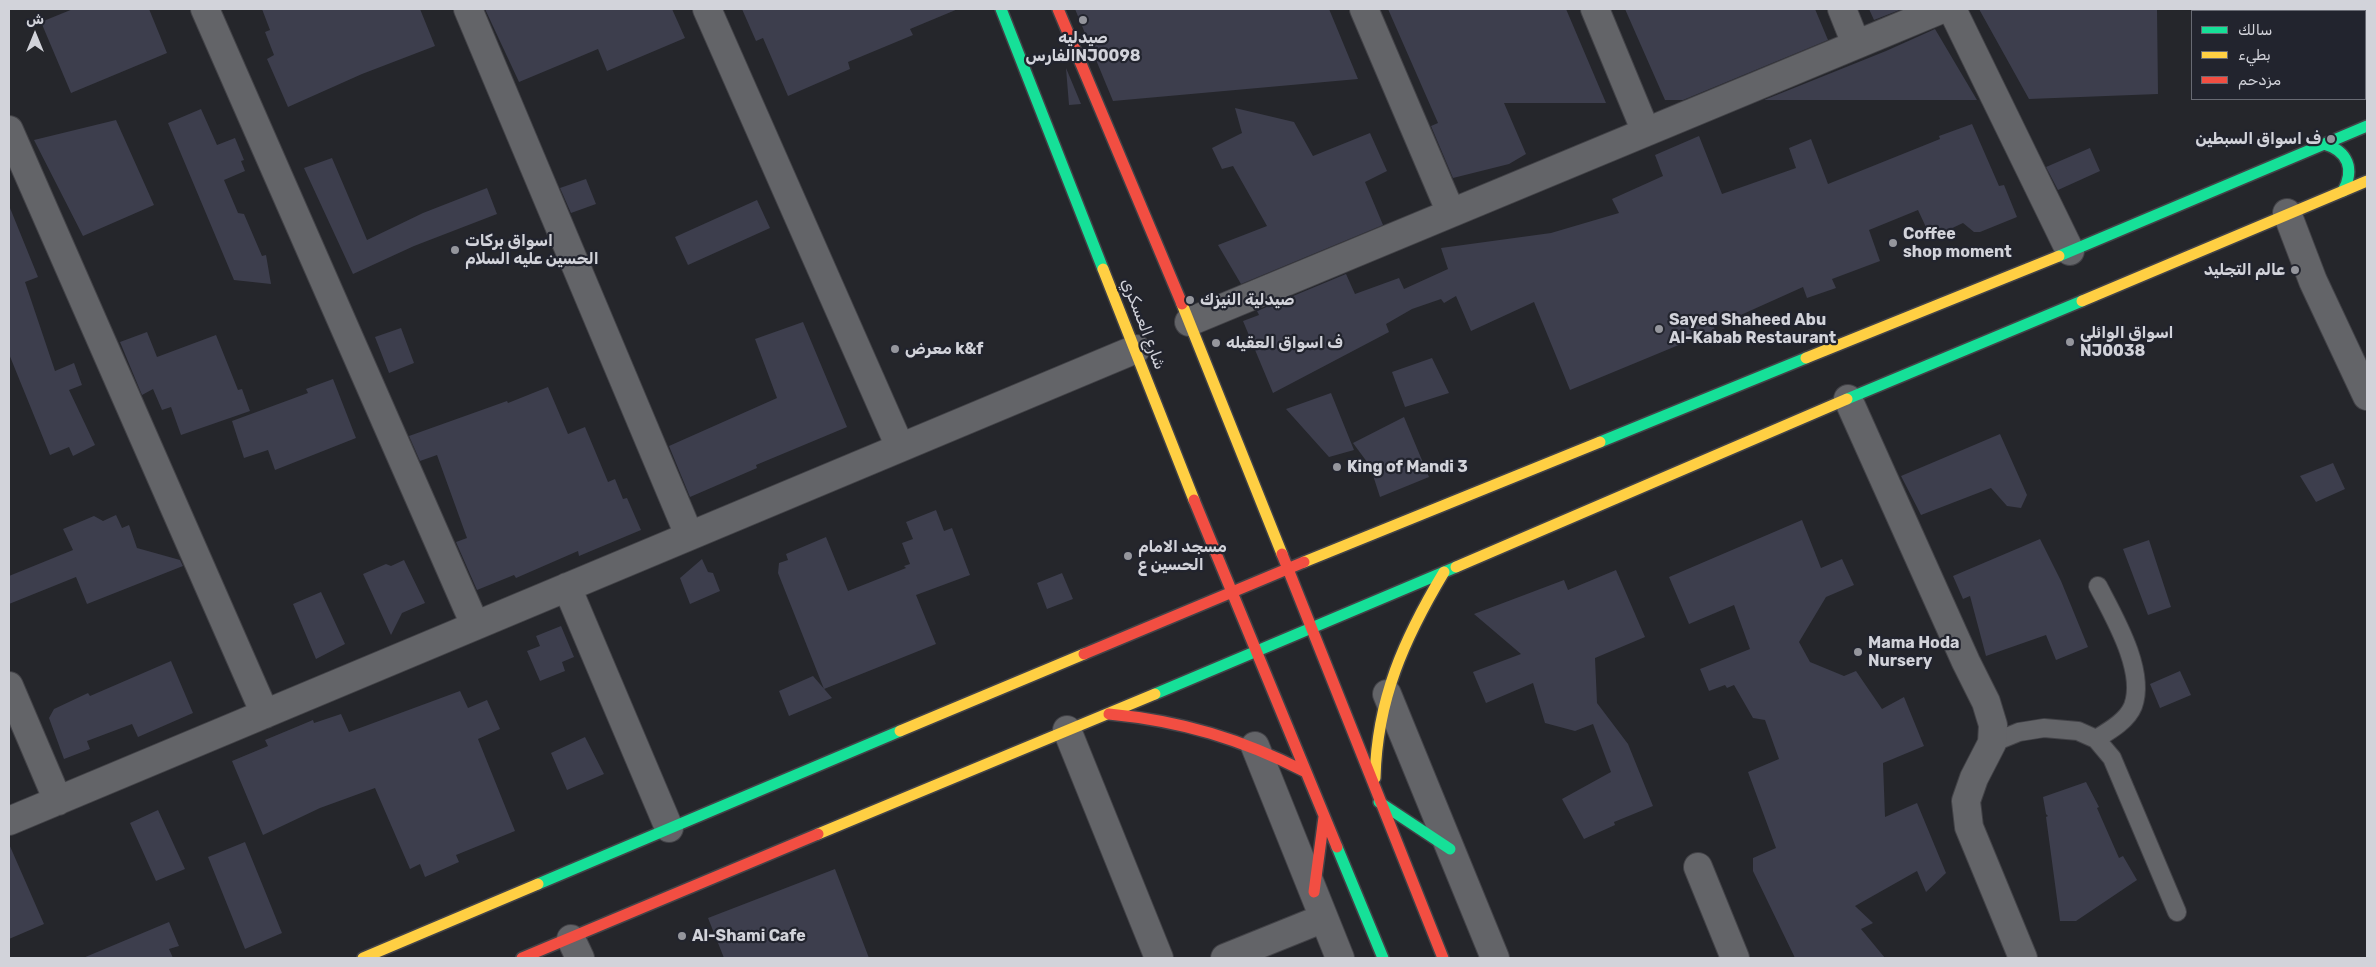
<!DOCTYPE html>
<meta charset="utf-8">
<style>
body{margin:0}
#map{position:relative;width:2376px;height:967px;overflow:hidden;background:#25262b;font-family:Rubik,Vazirmatn,sans-serif}
canvas{display:block}
.frame{position:absolute;inset:0;border:10px solid #d2d3da;pointer-events:none}
.legend{position:absolute;left:2191px;top:10px;width:175px;height:90px;box-sizing:border-box;background:#22242e;border:1px solid #686a73;margin:0;padding:6px 9px;list-style:none;font-size:15px;color:#d2d3da}
.legend li{display:flex;align-items:center;gap:10px;height:25px}
.legend b{width:25px;border:1px solid #686a73}
.north{position:absolute;left:10px;top:10px;width:50px;height:50px;-webkit-text-stroke:4px #22242e;paint-order:stroke;rotate:0deg;font-size:14px;font-weight:700;line-height:20px;text-align:center;color:#d2d3da}
.north::after{content:'';display:block;margin:auto;width:18px;height:22px;background:#d2d3da;clip-path:polygon(50% 0,100% 100%,50% 72%,0 100%)}
</style>
<div id="map">
<canvas width="2376" height="967"></canvas>
<div class="frame"></div>
<ul class="legend">
<li><b style="height:6px;background:#16e098"></b>سالك</li>
<li><b style="height:6px;background:#ffcf43"></b>بطيء</li>
<li><b style="height:6px;background:#f24e42"></b>مزدحم</li>
</ul>
<div class="north">ش</div>
</div>
<script>
const g = document.querySelector('canvas').getContext('2d');
g.lineJoin = 'round';
function fillPath(path, color) {
  g.fillStyle = color;
  g.fill(path, 'evenodd');
}
function strokePath(path, color, width, dash) {
  g.strokeStyle = color;
  g.lineWidth = width;
  g.lineCap = dash ? 'butt' : 'round';
  g.setLineDash(dash || []);
  g.stroke(path);
}
function label(font, color, halo, rows, align = 'center') {
  g.font = font + ' Rubik,Vazirmatn,sans-serif';
  g.lineWidth = 4.5;
  g.setLineDash([]);
  g.textBaseline = 'middle';
  g.strokeStyle = halo;
  g.fillStyle = color;
  for (const [text, x, y, turn = 0] of rows) {
    g.save();
    g.translate(x, y);
    g.rotate((+turn || 0) * Math.PI / 180);
    g.textAlign = isNaN(turn) ? turn : align;
    if (halo) g.strokeText(text, 0, 0);
    g.fillText(text, 0, 0);
    g.restore();
  }
}
fillPath(new Path2D(`
 M73 9H149L167 53 71 93 41 22Z
 M262 9H420L435 46 362 74 288 107 267 59 274 55 265 32 270 30Z
 M485 9H672L685 38 607 71 598 49 519 82Z
 M742 9H958L910 29 913 35 848 62 850 69 788 96 763 38 756 41Z
 M1075 9H1329L1358 79 1113 101Z
 M1388 9H1566L1606 103H1504L1526 154 1509 164 1453 178 1431 126 1438 123Z
 M1625 9H1815L1828 40 1683 100H1665Z
 M1869 9H1902L1874 20Z
 M1979 9H2157L2158 94 2029 99Z
 M1935 29 1977 100H1764L1886 51Z
 M1066 68 1081 104 1069 105Z
 M1235 108 1294 122 1313 156 1370 133 1387 171 1365 182 1383 225 1241 284 1218 245 1267 226 1233 166 1222 169 1212 148 1242 133Z
 M201 109 217 145 235 138 244 160 241 161 245 171 224 180 238 213 244 214 262 256 266 255 271 284 234 280 168 123Z
 M116 120 154 205 83 236 34 140Z
 M1972 124 1999 186 2004 185 2017 217 1980 232H1974L1963 223 1931 238 1918 210 1869 230 1880 261 1832 279 1836 288 1807 298 1803 287 1714 327 1715 330 1570 390 1534 302 1471 331 1456 296 1444 303 1441 299 1412 309 1386 324 1389 332 1273 393 1243 321 1259 315 1257 311 1346 274 1355 294 1399 278 1404 289 1448 269 1441 248 1551 233 1619 213 1612 199 1663 176 1655 155 1699 136 1722 194 1796 168 1789 148 1811 139 1828 184 1940 139 1939 136Z
 M2090 148 2100 171 2058 190 2046 167Z
 M332 158 367 240 423 213 487 188 497 214 414 246 353 274 304 168Z
 M586 179 596 204 571 213 560 188Z
 M757 200 770 228 688 265 675 237Z
 M10 208 38 277 25 282 55 371 74 363 82 385 69 390 95 445 73 456 69 447 50 455 9 354Z
 M803 322 847 427 756 465 757 468 690 497 669 446 777 398 755 339Z
 M401 328 414 363 389 373 375 337Z
 M147 332 157 357 216 335 238 390 242 389 250 411 181 435 171 407 162 410 153 389 142 395 120 342Z
 M1432 358 1449 393 1405 407 1392 372Z
 M333 379 356 438 275 470 268 450 244 458 232 421 308 393 306 389Z
 M548 387 568 434 585 427 608 482 615 479 623 499 627 498 641 530 579 556 578 551 516 578 514 575 477 590 456 542 467 538 437 455 420 461 409 436 507 401 508 403Z
 M1331 393 1354 450 1329 457 1286 409Z
 M1404 417 1429 477 1380 497 1370 466 1353 443Z
 M2000 434 2027 495 2021 508 2007 506 1991 488 1921 515 1901 476Z
 M2333 463 2345 489 2316 502 2300 476Z
 M936 510 944 531 952 528 970 575 916 595 936 644 824 689 778 573 779 563 788 560 786 554 826 537 848 591 906 568 904 566 910 564 902 543 913 539 906 522Z
 M116 515 122 528 129 525 137 548 180 560 183 566 87 604 76 577 9 604V576L73 550 63 529 94 516 103 521Z
 M1802 520 1821 568 1842 559 1854 585 1826 597 1799 642 1810 662 1844 676 1856 671 1882 709 1904 697 1924 746 1883 763 1885 817 1917 803 1946 873 1926 892 1917 871 1855 906 1873 923 1861 929 1885 958H1795L1753 871V858L1776 848 1748 772 1779 759 1765 720 1753 718 1734 685 1727 688 1725 685 1709 691 1700 669 1750 649 1734 605 1689 624 1669 577Z
 M2040 539 2061 581 2088 647 2056 660 2046 635 1986 656 1970 596 1963 599 1953 576Z
 M2149 540 2171 607 2148 615 2123 549Z
 M702 559 708 572 713 573 720 591 690 604 680 578Z
 M404 560 425 603 402 613 391 635 363 574 386 564 391 566Z
 M1616 570 1645 637 1595 658 1597 703 1628 744 1653 806 1614 822 1615 825 1584 839 1562 799 1611 772 1593 724 1575 731 1545 723 1533 683 1486 703 1473 672 1521 654 1474 614 1564 580 1568 590Z
 M1062 573 1073 599 1047 609 1037 583Z
 M321 592 345 644 316 659 293 604Z
 M561 626 574 657 562 662 565 671 540 681 527 651 540 646 536 636Z
 M171 661 193 713 138 737 132 724 87 741 90 749 64 759 49 718 54 709 88 693 90 696Z
 M2180 671 2191 695 2160 708 2150 684Z
 M813 676 832 698 789 716 779 691Z
 M460 691 468 708 487 700 500 729 478 739 515 831 456 855 459 862 425 877 420 864 410 869 375 788 320 808 263 835 232 761 268 746 265 740 313 720 314 723 341 714 349 732Z
 M585 737 604 774 567 790 551 753Z
 M2086 782 2099 807 2097 808 2119 858 2123 856 2137 880 2076 921H2060L2046 817 2048 816 2046 814 2043 797Z
 M158 810 185 869 156 881 130 823Z
 M245 842 282 933 245 949 208 857Z
 M9 844 44 924 9 939Z
 M835 869 869 958H724L708 918Z
 M169 922 179 946 169 949 173 958H83Z`), '#3d3e4d');
const lane = new Path2D(`
 M2096 739C2109 731 2127 721 2133 706 2146 671 2114 617 2098 586
 M1992 743 2019 732 2044 728 2078 731 2096 739 2112 758 2177 912`);
const street = new Path2D(`
 M205 9 475 625
 M468 9 689 535
 M707 9 900 447
 M1364 9 1451 213
 M1595 9 1646 132
 M1842 9 1856 44
 M1952 9 2070 251
 M9 130 265 714
 M2287 213 2313 281 2367 396
 M1189 322 1942 9
 M1848 399 1966 662 1986 702 1993 725 1992 743 1974 778 1966 801 1969 827 2023 958
 M567 587 669 828
 M9 686 58 801
 M1387 694 1495 958
 M1067 730 1159 958
 M1255 746 1340 958
 M9 821 1136 349
 M1698 867 1735 958
 M571 939 580 958
 M1225 958 1324 918`);
const fast = new Path2D(`
 M1001 9 1103 269
 M2324 144C2348 151 2355 169 2343 191
 M2059 256 2367 126
 M1847 399 2082 301
 M1600 442 1806 358
 M1155 694 1456 567
 M1379 802 1450 849
 M1337 847 1383 958
 M538 884 900 731`);
const slow = new Path2D(`
 M1103 269 1194 500
 M2082 301 2367 181
 M1182 304 1282 554
 M1806 358 2059 256
 M1304 562 1600 442
 M1456 567 1847 399
 M900 731 1084 654
 M1375 778C1377 699 1404 639 1444 572
 M818 834 1155 694
 M363 958 538 884`);
const jam = new Path2D(`
 M1058 9 1182 304
 M1194 500 1337 847
 M1282 554 1443 958
 M1084 654 1304 562
 M1109 714C1182 721 1241 739 1306 772
 M1314 892 1324 817
 M522 958 818 834`);
strokePath(lane, '#424247', 20);
strokePath(street, '#424247', 30);
strokePath(fast, '#424247', 14);
strokePath(slow, '#424247', 14);
strokePath(jam, '#424247', 14);
strokePath(lane, '#636468', 18);
strokePath(street, '#636468', 28);
strokePath(fast, '#16e098', 11);
strokePath(slow, '#ffcf43', 11);
strokePath(jam, '#f24e42', 11);
for (const [x, y, r, color] of [
 [1083,20,5,"#95969d"],
 [2331,139,5,"#95969d"],
 [1893,243,5,"#95969d"],
 [455,250,5,"#95969d"],
 [2295,270,5,"#95969d"],
 [1190,300,5,"#95969d"],
 [1659,329,5,"#95969d"],
 [2070,342,5,"#95969d"],
 [1216,343,5,"#95969d"],
 [895,349,5,"#95969d"],
 [1337,467,5,"#95969d"],
 [1128,556,5,"#95969d"],
 [1858,652,5,"#95969d"],
 [682,936,5,"#95969d"]
]) {
  const dot = new Path2D();
  dot.arc(x, y, r, 0, 2 * Math.PI);
  g.fillStyle = color;
  g.fill(dot);
  strokePath(dot, '#22242e', 2);
}
label('bold 16px', '#d2d3da', '#22242e', [
 ["صيدليه",1083,38,"center"],
 ["الفارسNJ0098",1083,56,"center"],
 ["ف اسواق السبطين",2321,139,"right"],
 ["Coffee",1903,234],
 ["shop moment",1903,252],
 ["اسواق بركات",465,241],
 ["الحسين عليه السلام",465,259],
 ["عالم التجليد",2285,270,"right"],
 ["صيدلية النيزك",1200,300],
 ["Sayed Shaheed Abu",1669,320],
 ["Al-Kabab Restaurant",1669,338],
 ["اسواق الوائلی",2080,333],
 ["NJ0038",2080,351],
 ["ف اسواق العقيله",1226,343],
 ["معرض k&f",905,349],
 ["King of Mandi 3",1347,467],
 ["مسجد الامام",1138,547],
 ["الحسين ع",1138,565],
 ["Mama Hoda",1868,643],
 ["Nursery",1868,661],
 ["Al-Shami Cafe",692,936]
], 'left');
label('16px', '#d2d3da', '#22242e', [
 ["شارع العسكري",1143,324,69]
]);
</script>
